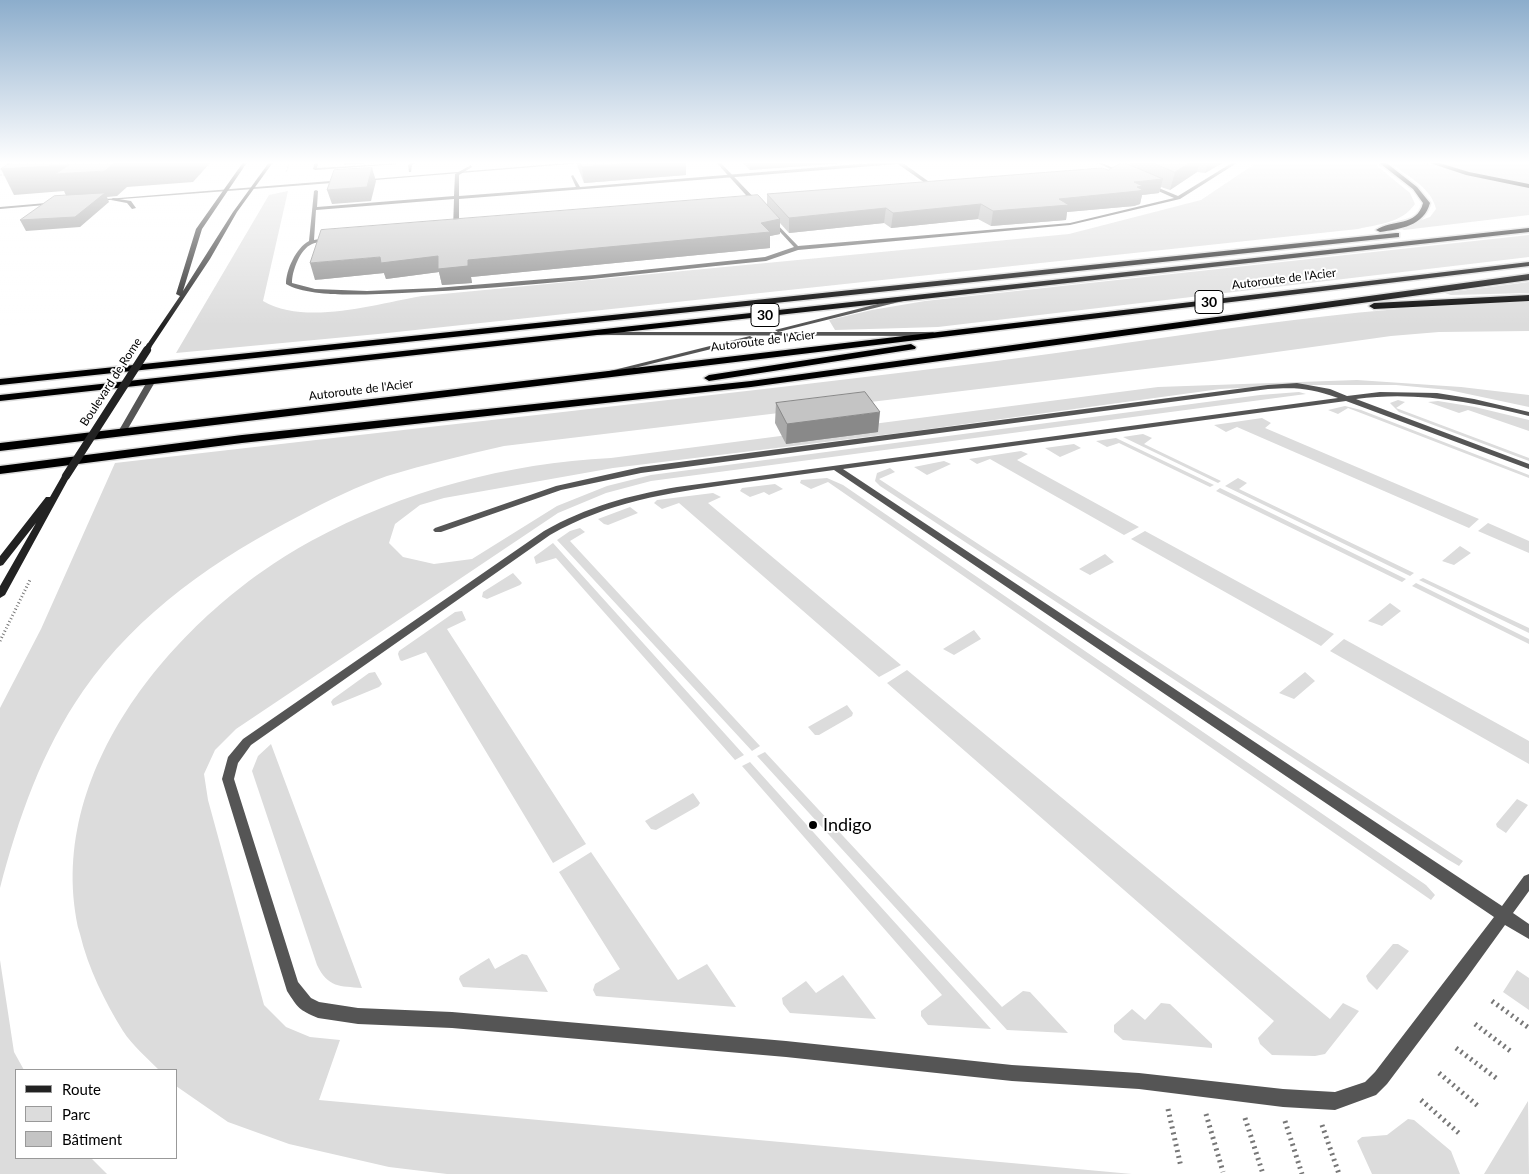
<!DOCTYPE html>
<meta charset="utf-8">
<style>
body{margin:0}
#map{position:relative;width:1529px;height:1174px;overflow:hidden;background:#fff;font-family:Lato,sans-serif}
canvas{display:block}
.legend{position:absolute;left:15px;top:1069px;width:162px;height:90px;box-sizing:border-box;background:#fff;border:1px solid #999;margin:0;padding:6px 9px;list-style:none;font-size:15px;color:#000}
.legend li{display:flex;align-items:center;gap:10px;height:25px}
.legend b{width:25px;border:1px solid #999}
</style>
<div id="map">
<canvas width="1529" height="1174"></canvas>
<ul class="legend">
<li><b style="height:6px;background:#222"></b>Route</li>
<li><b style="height:14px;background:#dcdcdc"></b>Parc</li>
<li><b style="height:14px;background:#c4c4c4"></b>Bâtiment</li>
</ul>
</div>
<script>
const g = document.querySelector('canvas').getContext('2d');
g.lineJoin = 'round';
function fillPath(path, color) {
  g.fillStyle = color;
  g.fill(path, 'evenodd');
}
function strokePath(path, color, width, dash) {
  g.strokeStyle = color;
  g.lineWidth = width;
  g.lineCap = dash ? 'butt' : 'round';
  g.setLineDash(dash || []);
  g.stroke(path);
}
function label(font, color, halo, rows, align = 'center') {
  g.font = font + ' Lato,sans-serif';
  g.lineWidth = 4;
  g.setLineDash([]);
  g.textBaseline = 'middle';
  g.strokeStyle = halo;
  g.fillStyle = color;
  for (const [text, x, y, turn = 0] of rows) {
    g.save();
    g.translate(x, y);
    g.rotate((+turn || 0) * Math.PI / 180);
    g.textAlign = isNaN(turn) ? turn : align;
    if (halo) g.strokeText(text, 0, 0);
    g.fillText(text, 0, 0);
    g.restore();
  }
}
fillPath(new Path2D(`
 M1259 161H1371L1410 193 1415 204C1402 223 1379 224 1358 229L378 334 176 353 269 195 288 191 263 301C306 326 375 304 422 296L1069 234 1201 200Z
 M1387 161H1417L1471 177 1529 188V215L1404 230 1399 228 1430 217 1436 209C1432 187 1404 174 1387 161Z
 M1435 161H1529V183L1464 170Z
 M1529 235V257L938 327 835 330 829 320 872 310 925 301Z
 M1529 282V293L1451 295 1445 293Z
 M1529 302V331L1439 332 1391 336 1212 361 504 446C465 455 426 464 387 476 358 486 329 500 301 515 217 558 138 612 83 691 42 750 18 819 0 888V708L41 629 115 463C406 429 698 398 989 362 1169 339 1347 305 1529 302Z
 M1357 380 1461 387 1529 395V407L1449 390 1396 385H1306L1220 389 907 432 613 468 444 498 420 505 395 524 389 543 403 557 434 564 472 559 557 506 607 486 651 475 1260 395 1299 392 1306 394 651 481 606 493 558 513 236 729 215 750 204 774 208 800 264 1005 286 1027 310 1037 340 1040 319 1100 1132 1174H447L389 1167 289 1144 228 1122 176 1086V1070H159C147 1058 132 1045 123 1031 105 1002 88 968 80 934 40 773 179 613 311 541 403 491 507 463 611 458L1158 387Z
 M1398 400 1405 402 1396 408 1529 458V461L1399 412 1390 403Z
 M1438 401 1475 407 1529 420V431L1468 410 1459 413 1428 402Z
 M1345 406 1361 410 1529 475V478L1348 408 1338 414 1328 410Z
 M1262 418 1271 423 1265 428 1479 519 1469 528 1237 427 1226 432 1214 425Z
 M1143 434 1152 438 1144 444 1221 481 1218 483 1123 437Z
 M1116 438 1214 485 1210 487 1119 443 1107 447 1096 441Z
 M1074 444 1081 448 1060 457 1045 448Z
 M1021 451 1028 454 1017 460 1139 527 1124 535 990 459 977 464 969 459Z
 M944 461 951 464 927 475 914 467Z
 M890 468 895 472 879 479 1463 861 1459 866 1447 859 880 486 875 481 877 473Z
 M827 478 843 485 1426 885 1435 895 1431 900 828 482 811 489 800 483 801 480Z
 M1238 478 1247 483 1239 489 1414 573 1410 576 1225 486Z
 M775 484 783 489 769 495 764 492 750 497 740 491 742 488Z
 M1220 488 1406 579 1402 582 1216 491Z
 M713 493 721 497 708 503 901 665 879 677 679 503 662 509 654 503 657 500Z
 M630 507 638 513 608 525 604 524 598 519Z
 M1488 523 1529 541V553L1478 531Z
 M580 528 585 532 570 541 760 746 752 751 557 540 570 531Z
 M1145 531 1334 634 1321 646 1131 539Z
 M553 543 744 755 735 760 556 558 536 564 534 557Z
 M1460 546 1471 553 1454 565 1442 561Z
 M1105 554 1114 562 1090 575 1079 569Z
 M513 573 522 583 520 585 487 599 482 597 483 592Z
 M1423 578 1529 628V633L1419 580Z
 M1416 583 1529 639V644L1412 586Z
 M1390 603 1401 611 1382 626 1368 621Z
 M462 611 466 620 447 629 586 844 553 863 426 652 402 661 400 660 398 654 399 651 455 612Z
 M974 630 981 639 954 655 943 649Z
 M1344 639 1529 741V764L1330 651Z
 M907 670 1330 1019 1343 1003 1359 1011 1325 1054 1315 1056 1272 1055 1260 1044 1258 1038 1274 1021 887 683Z
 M375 672 382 684 379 687 333 706 331 702 333 699 369 673Z
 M1305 672 1315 681 1294 699 1279 693Z
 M847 705 853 713 852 716 819 735H815L808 727Z
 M271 744 362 988C340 986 328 988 317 965L252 771 258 756Z
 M765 752 1002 1007 1023 991 1030 992 1068 1033 1007 1030 757 756Z
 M750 762 991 1029 928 1025 921 1016V1011L942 995 742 766Z
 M693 793 700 803 698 806 656 830 651 829 645 821Z
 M1517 799 1528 805 1506 833 1497 827 1496 824Z
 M591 852 678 980 707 964 736 1007 596 996 593 990 595 984 620 969 559 872Z
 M1393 944H1398L1409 951 1377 990 1368 981 1366 976Z
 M522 954 527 955 548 992 463 987 459 979 460 976 489 958 495 969Z
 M0 960 14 1052 24 1070H16V1158H91L107 1174H0Z
 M1517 970 1529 978V1010L1503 992Z
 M843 975 876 1019 790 1013 783 1004 782 998 806 981 816 993Z
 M1161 1003 1170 1004 1212 1044V1048L1123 1040 1114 1032V1025L1132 1009 1145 1020Z
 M1528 1101 1529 1174H1484Z
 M1408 1119 1414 1120 1451 1151 1460 1174H1372L1357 1141 1362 1137 1387 1135Z`), '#dcdcdc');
const motorway = new Path2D(`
 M1377 161H1384L1417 187 1430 203C1424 226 1400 229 1380 232L1376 230C1392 219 1417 227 1423 203L1413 189Z
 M1424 161H1433L1469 172 1529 184V188L1466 175Z
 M1529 228V232L0 401V395Z
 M1396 233H1399V237L0 385V379Z
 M1529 262V266L0 451V443Z
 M1529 274V280L751 387 242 443 0 474V466L242 435 751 381Z
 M1529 295V301L1374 309 1369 306 1374 303Z
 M911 344 916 347 915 349 709 381 704 378 709 375Z`);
strokePath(motorway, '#dbdbdb', 3);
strokePath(new Path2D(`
 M286 172 290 161
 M0 175H8`), '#777', 1, [0.5, 1]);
strokePath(new Path2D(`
 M0 641 30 580`), '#777', 3, [1, 2.5]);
strokePath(new Path2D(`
 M1492 1001 1529 1028
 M1475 1024 1513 1053
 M1456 1048 1496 1078
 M1439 1073 1478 1106
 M1421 1100 1461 1135
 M1168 1109 1181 1167
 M1206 1114 1223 1172
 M1245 1118 1263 1174
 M1285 1121 1302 1174
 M1322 1125 1339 1174`), '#777', 5, [2, 4]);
fillPath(new Path2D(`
 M315 161H319L317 168 441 161 315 170 313 169Z
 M895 161H920L903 163 939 189 935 190 898 164 459 199V229L456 231 453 229 454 199 316 210 314 240 330 237 333 239C327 242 319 241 312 244 300 249 292 271 292 283L315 289 367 291 436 288 595 275 765 257 794 247 769 220 771 218 798 246 1070 223 1174 198 1147 186 1149 184 1178 196 1235 161H1240L1180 199 1070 225 798 250 766 261C645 273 524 288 402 293 372 294 312 299 286 284 286 270 296 248 309 241L314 191 316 190 318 191 317 207 454 196 455 174 471 165 472 167 459 175V196L576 187 571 176 573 175 580 187Z
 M1093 161H1098L1113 168 1126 161H1131L1116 169 1119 171 1117 172Z
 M113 198 131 201 136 208 132 209 127 203 111 200Z
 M905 297 907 298V300L778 332 775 330Z
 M590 332H933L936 334 933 336 588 335V333Z
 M750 336 753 338 752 339 606 375 602 373Z
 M148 380 155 382 126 432 122 434H119L118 432Z
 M1297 383 1330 389 1347 396 1380 392 1437 393 1474 399 1529 412V416C1471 402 1416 391 1356 399L1529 464V469L1346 401 843 469 1502 906 1524 876 1529 874V891L1513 913 1529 924V939L1505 925 1466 979 1387 1084 1376 1095 1335 1110 1283 1107 1139 1089 1012 1081 786 1057 452 1028 358 1024 318 1018C299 1010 298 1008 287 991L222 779 228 757 243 739 544 531C586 507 630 495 677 487L1338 398C1311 388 1296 387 1268 389L641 473 561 490 441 532H435L433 530 435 528 556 486 641 467 1268 385ZM834 470 1494 917 1375 1072 1365 1082 1335 1092 1283 1089 1139 1073 1012 1065 786 1041 452 1012 358 1008 319 1002 311 998 298 982 234 779 238 763 251 745 550 535C608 502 666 493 732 484 766 479 800 475 834 470Z`), '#555');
fillPath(new Path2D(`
 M413 161H417L412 165 411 172H409L408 165Z
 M715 161H719L759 203V205H755Z`), '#555');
fillPath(new Path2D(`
 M591 161H607L362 181 360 180Z
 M343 180 345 182 96 201 94 200Z
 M58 202 56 204 0 209V207Z`), '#555');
fillPath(new Path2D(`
 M244 161H248L202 229 183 291 233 212 270 161H274L237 212 210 259 152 346 147 347 146 346 180 296 176 294 196 229Z
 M66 473 70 476 5 595 0 598V586L36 523 3 565 0 566V556L46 497H50L62 476Z`), '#222');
fillPath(motorway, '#000');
strokePath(new Path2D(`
 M146 351 149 346`), '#222', 5.5);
strokePath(new Path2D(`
 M66 476 147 350`), '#222', 8);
fillPath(new Path2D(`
 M576 161H580L686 175 584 183 577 165Z
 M740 161H869L750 170Z
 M1130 161H1226L1205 173 1197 172 1170 190 1161 187 1159 193 1142 195 1140 204 1134 206 1067 212 1066 220 991 226 978 219 891 228 884 223 789 233 780 223V234L770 236V248L471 277 472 283 442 285 439 272 386 279 384 273 315 280 767 205V194L1108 170 1129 165Z
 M776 403 878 432 786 444 775 423Z`), '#a9a9a9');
fillPath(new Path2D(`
 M136 161H212L193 182 127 187 117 196 107 197 109 202 80 227 26 231 20 220 68 200 64 191 14 195 1 169Z
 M343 161H390V162L344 165Z
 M665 161H686V175L584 183 582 167Z
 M749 161H869L750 170Z
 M1193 161H1200L1197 172 1170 190 1175 172Z
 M1209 161H1226L1205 173Z
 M372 168 376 181 371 201 332 204 327 190Z
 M1163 179 1159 193 1142 195 1140 204 1134 206 1067 212 1066 220 991 226 993 211 1059 199 1134 182Z
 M981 204 978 219 891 228 893 213Z
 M886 208 884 223 789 233V218Z
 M780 219V234L770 236V248L471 277 472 283 442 285 439 272 386 279 384 273 315 280 310 263 380 257 438 256 468 260 761 223Z
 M880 412 878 432 786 444 787 424Z`), '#898989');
const building = new Path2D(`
 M13 161H136L115 162 105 171 55 174 69 165 1 169Z
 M580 161H665L582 167Z
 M1148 161H1193L1175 172Z
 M1123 162 1163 179 1134 182 1143 186 1137 187 1143 190 1138 191 1059 199 1069 205 993 211 981 204 893 213 886 208 789 218 767 194 1102 168 1108 170Z
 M372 168 367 187 327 190 334 170Z
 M105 193 75 217 20 220 54 196Z
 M758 195 780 219 761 223 770 232 468 260V266L438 269V256L381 263 380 257 310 263 321 230Z
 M865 392 880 412 787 424 776 403Z`);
fillPath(building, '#c4c4c4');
strokePath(building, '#898989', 1);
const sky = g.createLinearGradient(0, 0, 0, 325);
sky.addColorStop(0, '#8cadcc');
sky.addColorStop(0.5, '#fff');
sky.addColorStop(1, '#ffffff00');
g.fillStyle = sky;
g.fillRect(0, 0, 1529, 325);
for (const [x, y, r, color] of [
 [813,825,5,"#000"]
]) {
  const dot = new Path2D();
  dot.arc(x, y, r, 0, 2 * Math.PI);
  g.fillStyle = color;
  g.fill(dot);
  strokePath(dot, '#fff', 2);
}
label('12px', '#000', '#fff', [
 ["Autoroute de l'Acier",1284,279,-7],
 ["Autoroute de l'Acier",763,341,-7],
 ["Boulevard de Rome",111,382,-57],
 ["Autoroute de l'Acier",361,390,-7]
]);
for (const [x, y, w] of [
 [1209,302,28],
 [765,315,28]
]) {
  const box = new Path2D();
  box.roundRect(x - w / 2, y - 11.5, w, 23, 4);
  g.fillStyle = '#fff';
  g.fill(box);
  strokePath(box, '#000', 1);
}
label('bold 14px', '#000', null, [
 ["30",1209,302],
 ["30",765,315]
]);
label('18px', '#000', '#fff', [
 ["Indigo",823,825]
], 'left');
</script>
